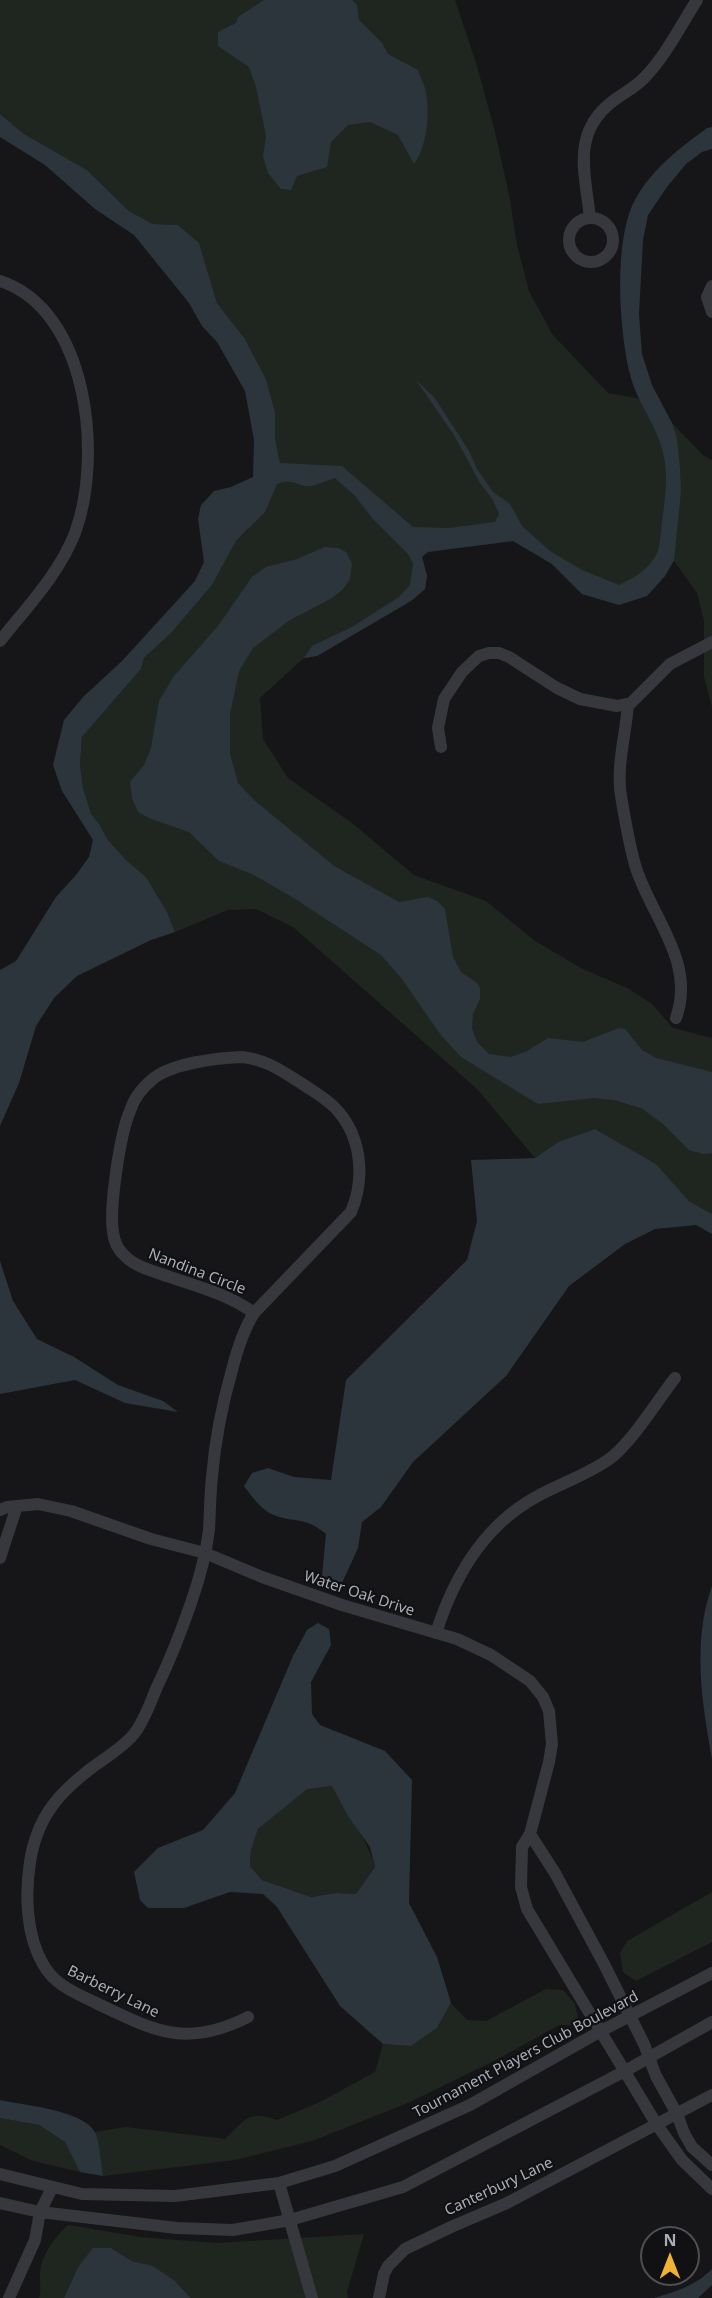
<!DOCTYPE html>
<style>
body{margin:0}
#map{position:relative;width:712px;height:2298px;overflow:hidden;background:#161618;font-family:"Noto Sans",sans-serif}
canvas{display:block}
.north{position:absolute;left:640px;top:2226px;width:60px;height:60px;box-sizing:border-box;background:#111113;border:2px solid #4d4f55;border-radius:50%;rotate:0deg;font-size:16px;font-weight:700;line-height:24px;text-align:center;color:#a8adb8}
.north::after{content:'';display:block;margin:auto;width:21px;height:27px;background:#f2b134;clip-path:polygon(50% 0,100% 100%,50% 72%,0 100%)}
</style>
<div id="map">
<canvas width="712" height="2298"></canvas>
<div class="north">N</div>
</div>
<script>
const g = document.querySelector('canvas').getContext('2d');
g.lineJoin = 'round';
function fillPath(path, color) {
  g.fillStyle = color;
  g.fill(path, 'evenodd');
}
function strokePath(path, color, width, dash) {
  g.strokeStyle = color;
  g.lineWidth = width;
  g.lineCap = dash ? 'butt' : 'round';
  g.setLineDash(dash || []);
  g.stroke(path);
}
function label(font, color, halo, rows, align = 'center') {
  g.font = font + ' "Noto Sans",sans-serif';
  g.lineWidth = 4.5;
  g.setLineDash([]);
  g.textBaseline = 'middle';
  g.strokeStyle = halo;
  g.fillStyle = color;
  for (const [text, x, y, turn = 0] of rows) {
    g.save();
    g.translate(x, y);
    g.rotate((+turn || 0) * Math.PI / 180);
    g.textAlign = isNaN(turn) ? turn : align;
    if (halo) g.strokeText(text, 0, 0);
    g.fillText(text, 0, 0);
    g.restore();
  }
}
fillPath(new Path2D(`
 M0 0H455L477 66 495 132 509 194 517 245 529 291 552 334 608 393 637 398 672 423 704 456 712 460V707L704 677V621L697 593 674 561 665 576 647 596 619 605 582 594 552 564 513 541 427 552 422 557 427 576 425 589 411 601 317 656 304 658 260 698 263 739 288 778 352 823 414 875 486 901 535 941 581 968 629 989 652 1004 673 1028 712 1038V1214L689 1201 656 1164 595 1129 558 1142 535 1158 477 1089 293 927 256 909 228 910 175 932 167 912 146 877 126 860 108 840 99 824 90 814 83 788 80 764 82 737 141 669 144 658 172 632 212 585 236 541 248 530 280 463 275 438V412L266 379 245 339 217 303 199 243 178 225 153 224 129 211 87 170 24 134 0 114Z
 M333 1786C347 1813 367 1838 375 1867L356 1894 336 1893 311 1897 262 1880 250 1866 251 1850 258 1829 307 1788Z
 M712 1892V1942L636 1981 623 1972 620 1953 627 1941Z
 M546 1989 563 1990 575 2004 578 2018 572 2025H559L498 2059 408 2103 312 2141 235 2160 103 2176 95 2132 126 2127 225 2139C245 2120 248 2109 277 2120L318 2103 375 2072 383 2044 411 2046 437 2028 451 2003 467 2020 486 2021Z
 M0 2118 39 2125 65 2142 80 2172 33 2161 0 2145Z
 M68 2225 140 2237 217 2243 364 2234 347 2292 348 2298H191L174 2280 153 2266 132 2261 111 2248 93 2249 78 2267 64 2298H39C42 2290 39 2283 40 2274 41 2255 54 2238 68 2225Z`), '#1e261f');
fillPath(new Path2D(`
 M264 0H352L357 5 359 20 382 43 388 54 418 70C420 77 425 85 426 93 430 115 427 146 414 164L398 135 370 122 348 125 331 142 327 167 297 176 291 190 281 189 268 173 263 156 266 136 256 87 249 67 218 46V32L236 23 238 17Z
 M0 114 24 134 87 170 129 211 153 224 178 225 199 243 217 303 245 339 266 379 275 412V438L280 463 342 466 413 527 449 528 495 522 499 514 493 500 480 483 454 435 416 380 434 397 469 451 477 469 493 492 510 504 522 526 550 551 582 570 619 585C634 578 650 569 657 553 660 547 660 537 661 531 664 503 670 476 662 449 655 422 636 401 630 374 619 329 613 238 636 198 653 168 680 148 707 128L712 127V149L702 152 686 164 667 187 648 215 643 240 639 314 642 354 652 385 672 423 677 439 680 468 681 491 674 560 665 576 647 596 619 605 582 594 552 564 513 541 428 552 422 557 427 576 425 589 411 601 317 656 304 658 312 646 352 627 399 597 410 585 413 563 408 554 373 519 355 496 335 478C327 480 318 485 311 486 298 487 292 477 277 484L265 512 236 541 212 585 172 632 144 658 141 669 82 737 80 764 83 788 91 814 99 824 108 840 126 860 146 877 167 912 175 932 151 940 77 976 54 998 36 1026 19 1083 0 1126V970L16 961 56 897 76 875 89 857 93 840 62 791 53 765 64 720 83 697 122 661 195 581 204 562 198 519 201 505 214 491 231 487 253 477 254 440 245 391 217 342 202 326 189 303 134 235 95 209 45 165 0 137Z
 M325 547 338 548 346 552 352 563 350 579 343 589 332 598 290 620 253 648 239 671 230 714V754L238 783 254 800 334 866 399 902 428 897 437 901 445 909 453 957 461 972 477 983 480 988V999L473 1014 472 1028 477 1042 489 1054 511 1057 527 1051 548 1038 583 1042 619 1028 625 1029 642 1050 656 1058 712 1072V1153L703 1154 689 1150 662 1123 641 1108 614 1100 594 1098 538 1104 461 1057 440 1034 402 979 381 955 292 897 254 875 219 861 189 832 151 819 138 812 132 798 130 782 144 765 151 748 159 701 174 676 218 626 252 577 266 567 297 559Z
 M595 1129 656 1164 689 1201 712 1214V1234L696 1225 655 1229 625 1244 569 1286 506 1376 413 1462 381 1507 362 1522 358 1548 342 1583 322 1576 326 1534C306 1517 298 1523 276 1516 263 1512 252 1497 244 1486L252 1473 268 1468 294 1477 331 1480 346 1380 467 1260 477 1221 471 1160 535 1158 558 1142Z
 M0 1261 13 1301 37 1339 74 1357 118 1385 163 1401 178 1412 125 1403 75 1380 0 1394Z
 M712 1586V1759C702 1703 692 1641 712 1586Z
 M318 1623 329 1629 331 1645 311 1682 312 1714 320 1725 385 1751 412 1780 409 1903 437 1957 451 2003 437 2028 411 2046 383 2044 340 2006 277 1907 263 1894 230 1892 184 1908H148L140 1900 134 1872 158 1848 203 1830 235 1793 293 1656 307 1630ZM332 1786 348 1816 370 1847 375 1867 356 1894 336 1893 311 1897 262 1880 250 1866 251 1850 258 1829 307 1789Z
 M0 2100C22 2105 86 2110 96 2134 100 2147 101 2163 103 2176L80 2172 65 2142 39 2125 0 2118Z
 M93 2248H111L132 2261 153 2266 174 2280 191 2298H64L78 2267Z
 M712 2269V2285L698 2298H654C677 2291 695 2286 712 2269Z`), '#2c353c');
strokePath(new Path2D(`
 M590 218C586 178 572 138 606 107 618 95 635 89 646 76 666 55 681 25 697 0
 M569 240a22 22 0 1 1 44 0a22 22 0 1 1-44 0Z
 M0 281C89 310 103 458 75 533 59 574 27 607 0 641
 M712 286 707 297 712 312
 M628 704C626 734 616 766 621 796 625 819 629 845 636 868 652 918 696 962 676 1018
 M441 747 438 728 444 699 462 672 479 656 489 653H499L509 657 557 688 580 699 617 706 631 703 670 664 712 642
 M242 1057C267 1060 280 1070 301 1083 314 1092 328 1099 338 1111 362 1139 365 1179 351 1212L254 1313C227 1293 192 1285 161 1274 149 1270 135 1266 125 1256 118 1250 114 1241 113 1232 109 1208 120 1134 130 1111 134 1098 144 1086 154 1078 174 1063 217 1058 242 1057Z
 M0 1510 7 1507 38 1504 71 1511 151 1539 205 1553 262 1577 342 1605 457 1639 491 1655 530 1681 543 1697 549 1711 552 1744 549 1762 530 1834
 M0 1558 17 1506
 M436 1633C454 1577 483 1526 536 1497 561 1483 590 1474 612 1457 634 1439 657 1401 675 1378
 M248 2017C185 2049 153 2030 96 2003 76 1993 54 1985 43 1964 26 1935 25 1895 30 1862 37 1816 60 1791 97 1764 110 1755 124 1746 134 1734 145 1720 150 1703 157 1687 170 1660 181 1632 191 1603 199 1580 206 1554 209 1530 210 1512 210 1495 212 1477 215 1441 222 1405 232 1370 237 1350 243 1331 254 1313
 M712 2165 692 2147 684 2133 677 2114 656 2076 644 2044 604 1964 555 1873 530 1834 522 1847 521 1887 527 1909 657 2125 682 2160 712 2189
 M0 2174 82 2194 175 2196 279 2183 335 2166 470 2105 601 2031 712 1973
 M279 2183 312 2298
 M0 2203 40 2212 177 2228 233 2230 290 2220 403 2187 625 2071 712 2022
 M9 2298 35 2240 40 2212 52 2188
 M379 2298 384 2274 388 2266 405 2249 451 2227 507 2203 712 2095`), '#37383d', 12);
label('15px', '#a8adb8', '#111113', [
 ["Nandina Circle",197,1272,21],
 ["Water Oak Drive",359,1594,18],
 ["Barberry Lane",113,1992,26],
 ["Tournament Players Club Boulevard",526,2055,-28],
 ["Canterbury Lane",499,2187,-25]
]);
</script>
